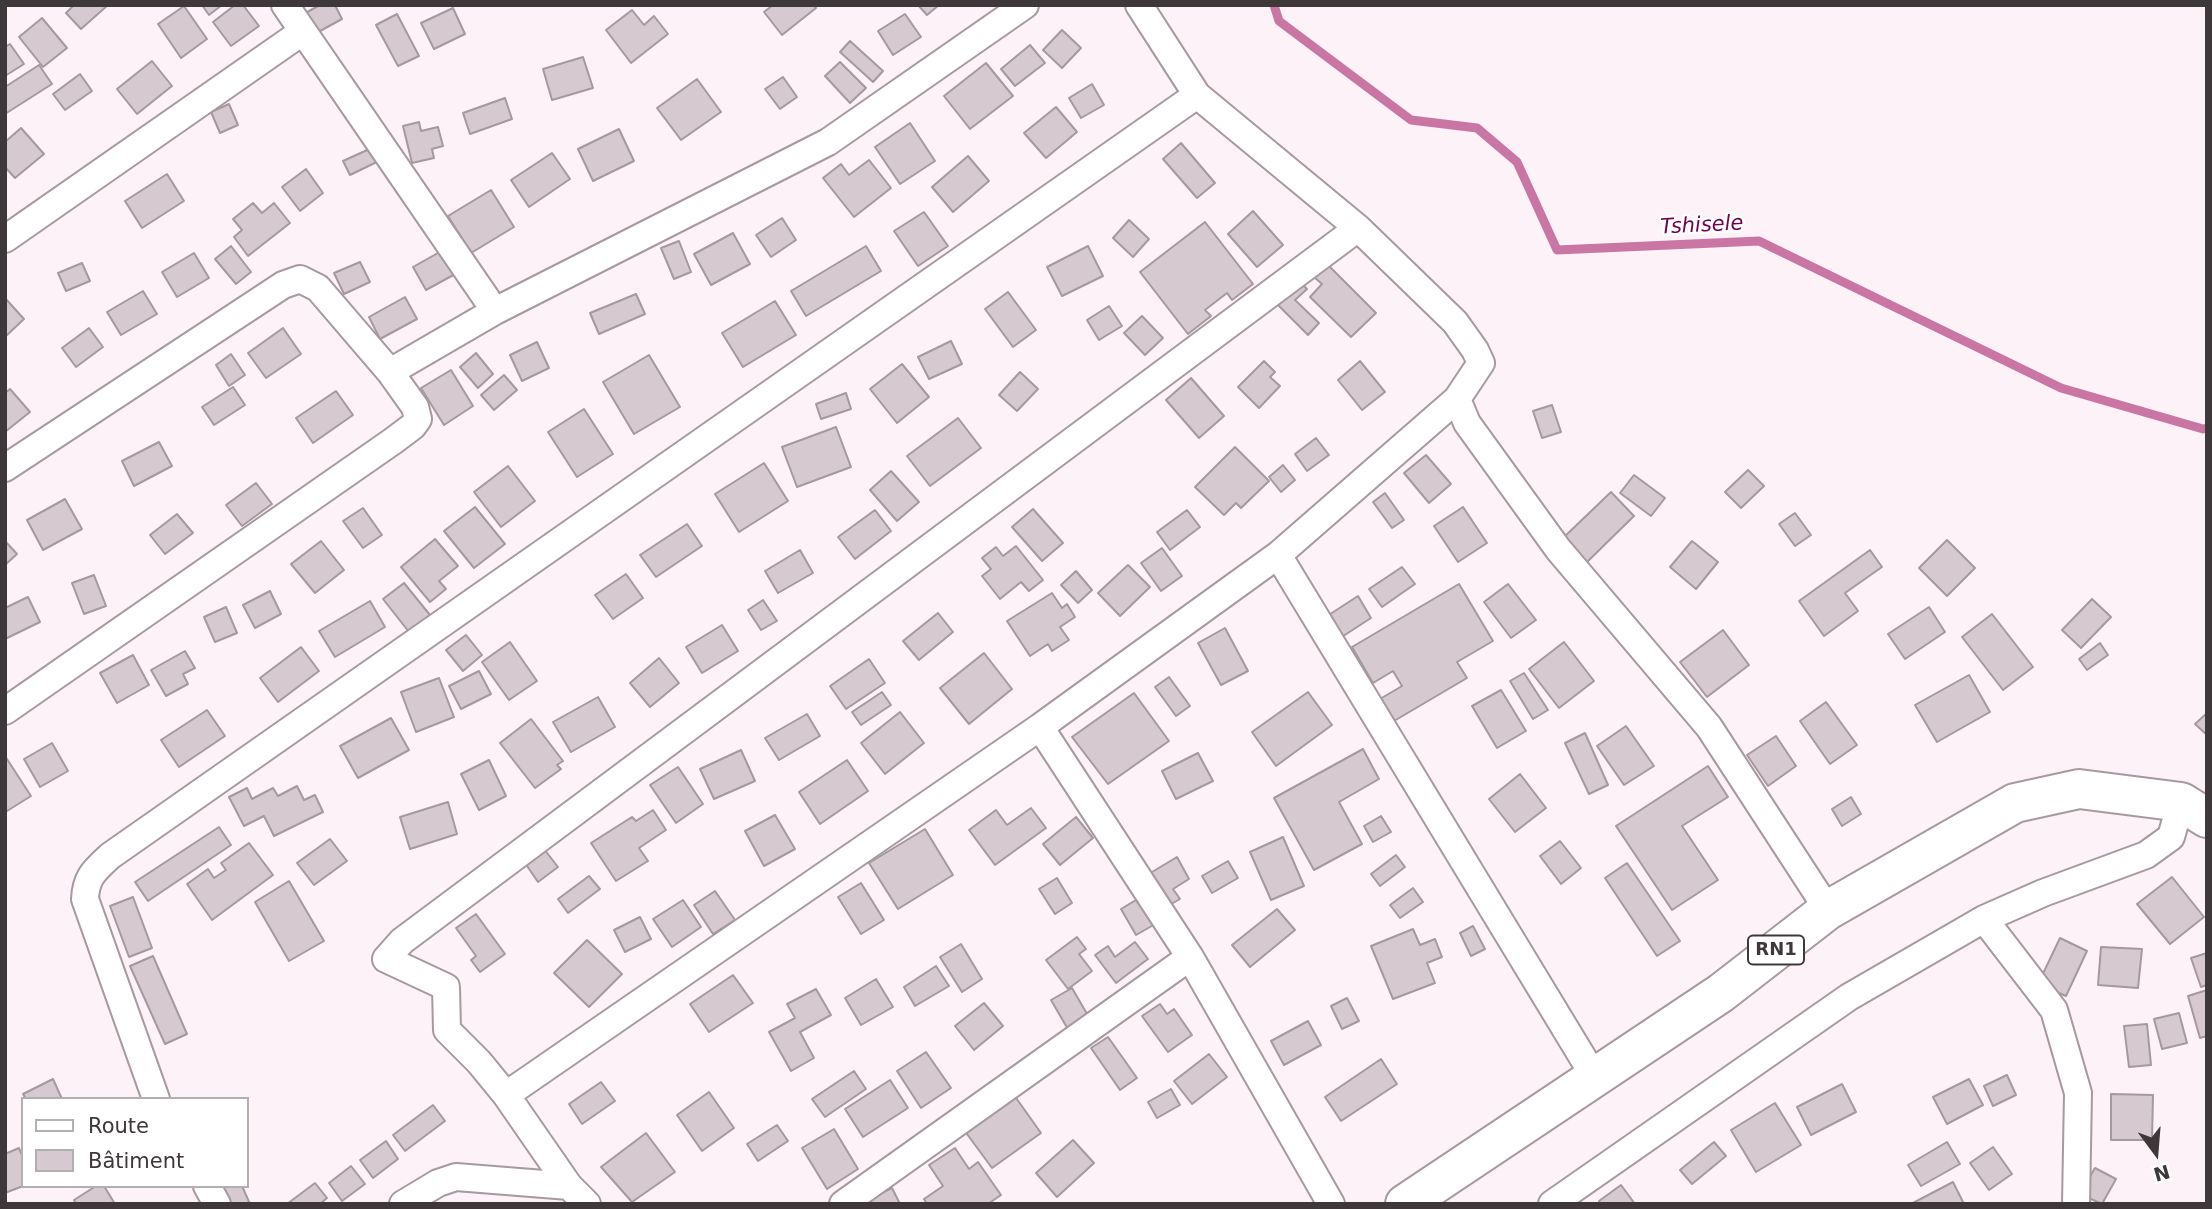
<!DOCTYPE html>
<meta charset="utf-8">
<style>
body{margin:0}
#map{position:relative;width:2212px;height:1209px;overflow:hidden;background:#fdf2f7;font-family:"DejaVu Sans",sans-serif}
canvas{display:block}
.frame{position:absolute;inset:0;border:7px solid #3e383b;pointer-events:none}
.legend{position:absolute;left:21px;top:1097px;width:228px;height:91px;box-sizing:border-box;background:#fff;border:2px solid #b2afb1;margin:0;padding:9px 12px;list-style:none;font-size:21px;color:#3e383b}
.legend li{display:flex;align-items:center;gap:14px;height:35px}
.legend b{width:35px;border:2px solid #b2afb1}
.north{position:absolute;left:2121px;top:1118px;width:70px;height:70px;-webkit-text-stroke:5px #fff;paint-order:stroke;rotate:164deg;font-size:19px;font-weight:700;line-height:28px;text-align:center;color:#3e383b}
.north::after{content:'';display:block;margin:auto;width:24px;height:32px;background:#3e383b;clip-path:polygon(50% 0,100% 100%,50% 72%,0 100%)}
</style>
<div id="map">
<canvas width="2212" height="1209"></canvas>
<div class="frame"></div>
<ul class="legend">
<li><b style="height:9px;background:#fff"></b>Route</li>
<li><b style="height:19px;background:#d7c9d0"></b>Bâtiment</li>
</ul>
<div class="north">N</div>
</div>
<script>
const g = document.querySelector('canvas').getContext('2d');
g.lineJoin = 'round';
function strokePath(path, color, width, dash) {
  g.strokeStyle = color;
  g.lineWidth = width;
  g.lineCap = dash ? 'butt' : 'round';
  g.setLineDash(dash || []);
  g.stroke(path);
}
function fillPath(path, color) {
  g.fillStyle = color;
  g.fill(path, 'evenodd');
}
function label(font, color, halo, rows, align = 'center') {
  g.font = font + ' "DejaVu Sans",sans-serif';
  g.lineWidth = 5;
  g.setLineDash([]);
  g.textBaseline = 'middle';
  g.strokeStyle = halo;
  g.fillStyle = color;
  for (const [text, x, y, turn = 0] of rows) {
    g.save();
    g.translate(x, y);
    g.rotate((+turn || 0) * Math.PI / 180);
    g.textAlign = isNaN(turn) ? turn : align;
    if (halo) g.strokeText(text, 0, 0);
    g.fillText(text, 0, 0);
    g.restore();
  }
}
strokePath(new Path2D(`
 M1274 5 1279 21 1411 120 1477 128 1517 162 1557 250 1759 241 2061 388 2203 429 2207 428`), '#ca76a5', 9);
const building = new Path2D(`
 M74 5H108L81 29 66 13Z
 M202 5H222L209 15Z
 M235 5H243L259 26 231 46 213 22Z
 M320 5H335L342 19 311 36 300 16Z
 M773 5H813L816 8 782 35 764 12Z
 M918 5H939L927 15Z
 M184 6 207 39 181 58 158 24Z
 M453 8 465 34 434 49 421 23Z
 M632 10 644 25 654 16 668 34 631 63 606 30Z
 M397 14 419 56 398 66 376 25Z
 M905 14 921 37 893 55 878 31Z
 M42 18 67 48 43 67 19 37Z
 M1062 30 1081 48 1062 68 1043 50Z
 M850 41 883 71 873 82 840 52Z
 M10 44 24 64 5 76V47Z
 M1030 45 1045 63 1015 86 1001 69Z
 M583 57 593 88 552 100 543 69Z
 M152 61 172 86 137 114 117 89Z
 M840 62 866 88 850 103 825 76Z
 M986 63 1013 96 970 129 944 96Z
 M39 65 52 84 5 114V87Z
 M80 74 92 91 65 110 53 94Z
 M783 77 797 97 780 109 765 89Z
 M697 79 721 112 681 140 657 108Z
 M1092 84 1104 105 1081 118 1069 98Z
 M505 98 512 119 470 134 463 113Z
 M229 104 238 125 220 133 211 112Z
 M1056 107 1077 132 1046 158 1024 133Z
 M419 122 421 131 438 127 443 146 432 149 434 158 412 163 403 126Z
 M910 123 935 161 900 184 875 147Z
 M21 128 44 154 15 178 5 167V142Z
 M619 129 634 161 593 181 578 149Z
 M1181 143 1215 183 1197 198 1163 159Z
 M376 146 383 159 350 175 343 161Z
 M552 153 570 179 529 207 511 180Z
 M968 156 989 181 953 212 932 187Z
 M869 160 891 188 854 217 823 178 841 164 849 175Z
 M306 169 323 193 300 211 282 187Z
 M167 174 184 201 142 228 125 201Z
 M491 190 514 227 471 253 448 216Z
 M253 203 262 213 274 203 290 223 248 256 234 237 242 230 233 219Z
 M1253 211 1283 245 1257 267 1228 234Z
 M924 212 948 246 918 266 894 231Z
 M782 218 796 240 771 257 756 235Z
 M1129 220 1149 239 1133 257 1113 238Z
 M1205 222 1253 284 1232 300 1227 293 1205 310 1211 316 1188 334 1140 272Z
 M733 233 750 264 711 285 694 254Z
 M679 241 691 272 674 279 661 248Z
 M231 246 251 272 236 284 215 259Z
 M866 246 881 271 806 316 791 291Z
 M1088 246 1103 276 1062 296 1047 267Z
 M445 249 457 273 426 290 413 267Z
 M194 253 209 278 177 297 162 272Z
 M360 262 370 282 344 294 334 273Z
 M82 263 90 281 66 291 58 273Z
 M1327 264 1376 313 1351 337 1310 297 1322 284 1314 277Z
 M1300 282 1307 289 1295 300 1319 323 1308 335 1278 305Z
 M143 291 157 314 121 335 107 312Z
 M1008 292 1036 330 1013 347 985 309Z
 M636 294 645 314 599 334 590 313Z
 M405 297 417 319 380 339 369 317Z
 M5 298 24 319 6 336 5 335Z
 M775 301 796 335 743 367 722 333Z
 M1109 306 1122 326 1099 340 1087 320Z
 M1142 316 1163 338 1145 355 1124 333Z
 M89 328 103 347 76 367 62 348Z
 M283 328 301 354 266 378 248 353Z
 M951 341 962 364 929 379 918 357Z
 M537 342 549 368 522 381 510 355Z
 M476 353 493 374 478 388 460 367Z
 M231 354 245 375 229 386 216 365Z
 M649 355 680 407 634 434 603 382Z
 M1264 361 1275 372 1270 377 1280 386 1259 408 1238 387Z
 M1360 361 1385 392 1362 410 1338 380Z
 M902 364 929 397 897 423 870 389Z
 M451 370 473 406 444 425 421 388Z
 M1020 372 1038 389 1017 411 999 395Z
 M504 375 517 390 494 410 481 395Z
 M1191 378 1224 416 1199 438 1166 400Z
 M233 387 245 405 214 425 202 407Z
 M10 389 30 412 5 432V393Z
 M336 391 353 415 313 443 296 418Z
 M846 393 851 409 821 419 816 404Z
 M1552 405 1561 432 1542 438 1533 411Z
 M584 409 613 454 577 477 548 432Z
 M958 418 981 448 930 486 907 456Z
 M836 427 851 467 797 487 782 447Z
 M1316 438 1329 455 1307 471 1295 454Z
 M159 442 172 466 134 486 122 461Z
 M1235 447 1269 481 1241 508 1236 503 1224 515 1195 487Z
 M1426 455 1451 484 1429 503 1404 473Z
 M764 463 788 501 739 532 715 494Z
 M1283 465 1295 480 1281 492 1269 477Z
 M508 466 535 501 501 527 474 492Z
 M1748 470 1764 486 1741 508 1725 492Z
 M891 471 919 502 897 521 870 490Z
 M1634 475 1665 498 1651 516 1620 493Z
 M256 483 272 504 242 526 226 505Z
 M1611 492 1634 516 1586 563 1562 539Z
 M1385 493 1404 520 1392 528 1373 502Z
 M65 499 82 529 43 550 27 520Z
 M475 507 505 544 474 568 444 531Z
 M1463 507 1487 543 1458 562 1434 526Z
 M363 508 382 535 363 548 343 521Z
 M1033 509 1063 543 1042 561 1012 527Z
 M875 510 891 531 855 559 838 537Z
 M1187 510 1200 527 1170 550 1157 532Z
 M1795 513 1811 535 1795 546 1779 524Z
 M177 514 193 533 165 554 150 535Z
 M687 524 702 546 656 577 640 555Z
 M435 539 458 566 439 581 446 589 430 602 401 567Z
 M1947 540 1975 568 1947 596 1919 568Z
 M5 541 17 554 5 565Z
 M321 541 344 570 315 593 291 564Z
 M1692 541 1718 562 1696 589 1670 567Z
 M1016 546 1043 580 1029 591 1021 582 1000 599 982 576 991 569 982 558 996 547 1003 556Z
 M1162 548 1182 576 1161 591 1141 563Z
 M800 550 813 573 778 593 765 571Z
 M1870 550 1882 567 1845 593 1858 611 1824 636 1799 601Z
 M1128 565 1150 587 1120 616 1098 593Z
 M1402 567 1415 584 1382 607 1369 589Z
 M1076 571 1092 590 1078 603 1061 585Z
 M626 574 643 598 613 619 595 595Z
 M94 575 106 606 84 614 72 583Z
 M404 583 430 615 409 632 383 599Z
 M1459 584 1493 641 1457 662 1467 678 1394 721 1380 699 1402 686 1393 671 1373 683 1352 647Z
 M1508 584 1536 620 1511 638 1484 602Z
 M270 591 281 614 255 628 243 605Z
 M1052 593 1062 608 1067 604 1075 617 1060 627 1069 640 1052 651 1048 644 1030 656 1007 621Z
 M1358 596 1371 618 1334 642 1321 620Z
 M28 597 40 622 5 639V608Z
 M2092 599 2111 617 2081 648 2062 630Z
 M763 600 777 621 761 630 748 610Z
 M370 601 385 627 335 657 319 631Z
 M226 607 237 633 215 642 204 617Z
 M1929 607 1945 632 1905 659 1888 634Z
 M938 613 953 632 919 660 903 641Z
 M1992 614 2033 667 2003 690 1962 637Z
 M722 625 738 651 702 673 686 647Z
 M1225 628 1248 671 1221 685 1198 643Z
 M1723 630 1749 665 1707 697 1680 662Z
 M466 635 482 655 463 671 446 650Z
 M510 642 537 681 509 700 482 662Z
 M1564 642 1594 681 1559 708 1529 669Z
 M2100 643 2108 655 2087 670 2079 659Z
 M301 647 319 671 278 702 260 678Z
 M185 651 195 668 183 674 188 684 166 696 151 670Z
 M984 653 1012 689 969 724 940 688Z
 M133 655 149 685 117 703 100 673Z
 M659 658 679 683 650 707 630 683Z
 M869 659 885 683 846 709 830 686Z
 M479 671 491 694 461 709 449 686Z
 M1524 673 1548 710 1533 719 1510 681Z
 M1969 675 1990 712 1937 742 1915 705Z
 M1169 677 1190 706 1176 716 1155 687Z
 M439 678 454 717 416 732 401 692Z
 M1501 690 1526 731 1497 748 1472 706Z
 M882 692 891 705 861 725 852 712Z
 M1308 692 1332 725 1276 766 1252 732Z
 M1134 693 1169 741 1108 784 1072 737Z
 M598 697 615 727 571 752 553 722Z
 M1826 702 1857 745 1830 764 1800 721Z
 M207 710 225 736 179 767 161 740Z
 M900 712 924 743 885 774 861 743Z
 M2207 713V735L2195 724Z
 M807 714 820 736 779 760 765 738Z
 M391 718 409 750 358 778 340 746Z
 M531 719 563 761 557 765 561 769 535 788 500 743Z
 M1626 726 1654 766 1624 785 1597 746Z
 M1585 733 1608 785 1589 794 1565 743Z
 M1776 736 1796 766 1768 786 1747 755Z
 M52 743 68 771 40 787 24 759Z
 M1363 749 1379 779 1339 802 1362 844 1314 870 1274 798Z
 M741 750 755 781 714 799 700 769Z
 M1198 753 1213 781 1176 799 1162 771Z
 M5 756 31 796 7 811 5 808Z
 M489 760 506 796 479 810 461 774Z
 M847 760 868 791 820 824 799 792Z
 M1708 766 1728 797 1682 826 1718 880 1672 910 1616 826Z
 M678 767 703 804 676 823 650 785Z
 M1520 774 1546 808 1515 832 1489 799Z
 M297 786 304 800 315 795 323 812 274 836 264 816 244 826 229 797 247 788 252 799 273 788 278 796Z
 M1851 797 1861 814 1842 826 1832 809Z
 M448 802 457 834 410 849 400 817Z
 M1031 808 1046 828 995 865 969 830 996 810 1007 825Z
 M653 810 666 830 639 848 648 861 616 881 591 843 632 817 636 821Z
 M775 815 795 849 764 866 745 831Z
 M1381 816 1391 832 1373 842 1364 826Z
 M1076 817 1093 838 1060 865 1043 844Z
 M219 827 231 845 148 901 135 882Z
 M925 829 953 875 898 909 869 863Z
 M1283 837 1304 886 1271 900 1250 852Z
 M330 839 347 861 314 885 297 863Z
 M1560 841 1581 868 1561 884 1540 856Z
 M249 843 273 875 212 920 187 884 208 869 214 878 226 870 221 863Z
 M544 849 558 867 538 882 525 863Z
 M1396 855 1405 867 1380 886 1371 874Z
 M1177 857 1189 879 1173 889 1180 899 1166 907 1147 875Z
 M1228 861 1238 878 1212 893 1202 876Z
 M1627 863 1680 941 1657 956 1605 878Z
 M589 876 600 889 568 913 558 899Z
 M2172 877 2204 917 2170 944 2137 904Z
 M1057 878 1072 903 1055 914 1039 889Z
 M289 881 324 941 289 961 255 902Z
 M861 883 884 920 861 934 838 897Z
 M1413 888 1423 902 1400 918 1390 905Z
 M715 891 735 920 713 934 694 905Z
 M133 897 152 948 129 957 110 906Z
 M1141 897 1157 923 1136 935 1121 909Z
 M683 900 701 927 672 947 653 919Z
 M1277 909 1295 930 1250 967 1232 945Z
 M476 914 505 954 480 972 471 960 476 956 456 928Z
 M640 917 651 939 625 952 614 930Z
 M1473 926 1485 949 1471 956 1460 933Z
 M1413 929 1420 945 1435 939 1442 957 1427 963 1435 983 1393 999 1371 946Z
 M1077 937 1086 949 1079 954 1092 971 1068 989 1046 960Z
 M2060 938 2087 951 2066 996 2038 984Z
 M587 940 622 974 589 1007 554 973Z
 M1135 942 1148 959 1116 983 1095 955 1108 946 1115 957Z
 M961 944 982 979 962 992 940 957Z
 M2101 947 2142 949 2138 988 2098 985Z
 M2207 953V985L2201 987 2191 958Z
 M153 956 187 1034 165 1044 130 966Z
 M936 966 949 986 915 1006 904 987Z
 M733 975 753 1003 709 1032 690 1004Z
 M876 979 893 1007 861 1025 845 998Z
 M1072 988 1090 1019 1069 1031 1051 1000Z
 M816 989 831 1015 800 1032 814 1058 791 1071 769 1032 795 1018 787 1004Z
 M2207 990V1036L2200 1038 2188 996Z
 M1347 998 1359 1021 1342 1029 1331 1006Z
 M984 1003 1003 1026 974 1050 955 1026Z
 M1160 1004 1167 1014 1174 1009 1192 1035 1168 1052 1142 1016Z
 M2179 1013 2187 1043 2162 1049 2154 1019Z
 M1308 1021 1321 1045 1284 1065 1271 1041Z
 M2147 1024 2151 1065 2129 1067 2124 1026Z
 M1108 1037 1137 1078 1120 1090 1091 1048Z
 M926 1052 951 1088 921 1108 897 1071Z
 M1209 1054 1227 1077 1192 1104 1174 1081Z
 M1381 1059 1397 1084 1341 1121 1325 1097Z
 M854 1071 866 1089 825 1117 812 1099Z
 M2007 1075 2016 1095 1993 1106 1984 1086Z
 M53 1079 62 1099H26L23 1094Z
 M1969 1079 1983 1105 1947 1124 1933 1097Z
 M890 1080 908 1108 863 1137 845 1109Z
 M601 1082 615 1101 582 1124 569 1104Z
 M1842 1084 1856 1112 1811 1135 1797 1107Z
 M1171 1089 1180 1105 1157 1118 1148 1102Z
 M709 1092 734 1128 702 1151 677 1115Z
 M2111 1094 2153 1095 2152 1140H2111Z
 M1014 1095 1041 1133 992 1168 964 1130Z
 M1775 1103 1801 1145 1756 1172 1731 1130Z
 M433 1105 445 1121 405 1151 393 1135Z
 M777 1125 788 1141 758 1161 747 1144Z
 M834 1129 858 1169 827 1189 802 1148Z
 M646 1133 675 1172 632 1202 601 1167Z
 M1073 1140 1094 1163 1057 1197 1036 1173Z
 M386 1141 398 1159 373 1178 360 1160Z
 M1714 1142 1726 1156 1692 1184 1680 1170Z
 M1947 1142 1960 1164 1921 1186 1908 1165Z
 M1993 1147 2012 1174 1989 1190 1970 1163Z
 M19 1148 23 1158V1186L5 1193V1154Z
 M955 1148 969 1169 978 1162 1001 1195 988 1204H927L924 1199 943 1186 929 1165Z
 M351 1166 365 1184 342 1201 329 1183Z
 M2095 1168 2116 1179 2102 1204 2080 1194Z
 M1953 1182 1964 1204H1911Z
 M315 1183 327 1198 320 1204H287Z
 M1621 1185 1635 1204H1600L1599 1201Z
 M96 1186H104L115 1204H76L74 1200Z
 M217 1186H242L250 1204H225Z
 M892 1188 900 1204H867L865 1201Z`);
fillPath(building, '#d7c9d0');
strokePath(building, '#a6989f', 2);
const street = new Path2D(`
 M285 5 495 311
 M5 239 302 32
 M390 372 495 311 828 142 1025 5
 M1457 399 1467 423 1558 549 1709 727 1828 910
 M5 468 283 285 300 279 318 288 390 372 415 407 418 419 413 426 393 441 5 711
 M1278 555 1594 1076
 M1040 727 1190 957 1331 1204
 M1984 919 2054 1010 2078 1093 2076 1204
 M506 1095 1040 727 1278 555 1457 399 1481 363 1475 350 1455 322 1358 228 1197 95 1139 5
 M156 1099 85 899C86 877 94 871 110 856L1197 95
 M207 1186 217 1204
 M403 1204 438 1183 456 1177 569 1186
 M587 1204 569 1186 506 1095 479 1062 447 1030 446 987 386 959 402 941 1358 228
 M843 1204 1190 957
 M1552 1204 1849 997 1984 919 2043 893 2146 855 2171 837 2181 802`);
const highway = new Path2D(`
 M1405 1204 1721 993 1828 910 2015 803 2079 789 2181 802 2207 818`);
strokePath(street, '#a6999f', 30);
strokePath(highway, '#a6999f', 42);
strokePath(street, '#fff', 26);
strokePath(highway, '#fff', 38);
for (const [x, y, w] of [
 [1776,950,56]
]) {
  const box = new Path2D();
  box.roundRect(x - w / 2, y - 14.5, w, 29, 5);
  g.fillStyle = '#fff';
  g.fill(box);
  strokePath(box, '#3e383b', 2);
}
label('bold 18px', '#3e383b', null, [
 ["RN1",1776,950]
]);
label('italic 21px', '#6f024d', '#fff', [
 ["Tshisele",1702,226,-3]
]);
</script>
